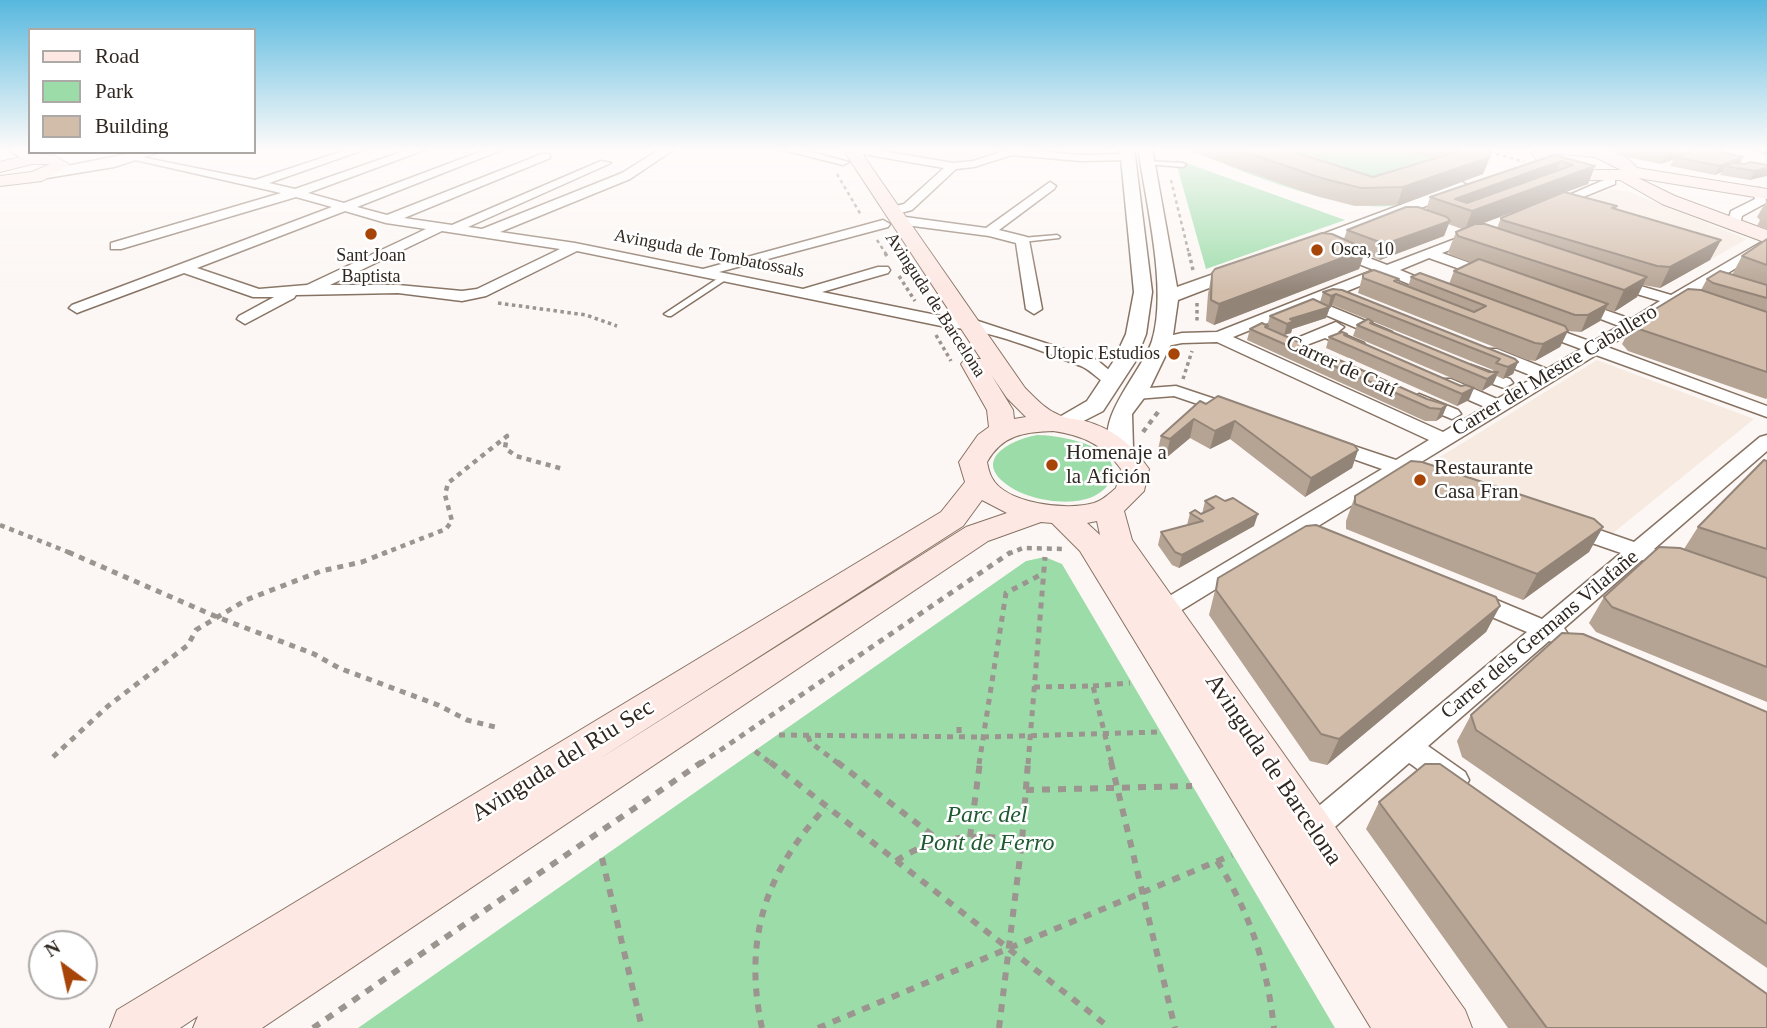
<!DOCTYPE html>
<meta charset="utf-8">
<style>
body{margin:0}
#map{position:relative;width:1767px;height:1028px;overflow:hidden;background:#fcf7f4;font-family:Georgia,serif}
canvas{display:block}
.legend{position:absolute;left:28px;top:28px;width:228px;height:126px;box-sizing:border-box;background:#fff;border:2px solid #aca9a6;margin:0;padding:9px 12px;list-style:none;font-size:21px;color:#302720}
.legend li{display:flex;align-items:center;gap:14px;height:35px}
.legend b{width:35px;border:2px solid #aca9a6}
.north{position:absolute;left:28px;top:930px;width:70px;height:70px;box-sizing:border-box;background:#fff;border:2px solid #aca9a6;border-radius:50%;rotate:327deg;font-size:19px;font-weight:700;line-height:28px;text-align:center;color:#302720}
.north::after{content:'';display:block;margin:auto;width:24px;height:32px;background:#a74408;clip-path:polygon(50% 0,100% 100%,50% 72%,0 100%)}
</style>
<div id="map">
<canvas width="1767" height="1028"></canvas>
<ul class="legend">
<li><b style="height:9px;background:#fde8e3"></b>Road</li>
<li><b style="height:19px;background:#9cdca9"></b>Park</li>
<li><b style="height:19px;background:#d2bdab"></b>Building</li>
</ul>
<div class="north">N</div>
</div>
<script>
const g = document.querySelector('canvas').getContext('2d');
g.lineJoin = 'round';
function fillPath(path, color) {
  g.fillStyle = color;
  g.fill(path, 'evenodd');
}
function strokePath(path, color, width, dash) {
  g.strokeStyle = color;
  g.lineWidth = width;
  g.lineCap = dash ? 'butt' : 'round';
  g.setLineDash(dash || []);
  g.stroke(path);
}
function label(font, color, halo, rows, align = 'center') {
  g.font = font + ' Georgia,serif';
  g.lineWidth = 5;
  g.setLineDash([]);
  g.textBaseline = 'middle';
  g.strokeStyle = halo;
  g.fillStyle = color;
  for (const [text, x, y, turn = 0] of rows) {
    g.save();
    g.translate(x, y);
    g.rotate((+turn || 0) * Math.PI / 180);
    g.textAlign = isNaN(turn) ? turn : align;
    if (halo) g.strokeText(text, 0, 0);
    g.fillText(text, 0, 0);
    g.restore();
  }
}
fillPath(new Path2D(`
 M861 148H1103L1105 157 1008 149 953 163Z
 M1612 189 1630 192 1747 239 1710 260 1603 227 1562 207Z
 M1597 360 1754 419 1613 533 1422 468Z`), '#f6eae1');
fillPath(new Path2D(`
 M1188 148H1440L1482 163 1483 174C1455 184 1426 199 1397 205 1348 215 1234 170 1188 148Z
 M1175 159 1345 220 1206 269Z
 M1037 435C1058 435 1130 446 1109 483 1091 513 1028 502 1006 484 972 458 1014 439 1037 435Z
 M1045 557 1062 564 1335 1028H358L1026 561Z`), '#9cdca9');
const service = new Path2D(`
 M1147 161 1183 163 1186 165 1183 167 1145 164 1144 163Z
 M1057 235 1060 237 1059 238 1022 242 1019 240 1022 238Z
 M723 275 730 277 671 316H668L664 314Z`);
const minor = new Path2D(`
 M5 148H19L39 160 29 162Z
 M352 148H369L269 183 295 189 413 148H430L308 193 344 203 490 148 504 149 357 207 387 215 542 154H550V158L404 218 452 225 601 161 611 163 468 227 482 229 622 173 662 148H676L630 179 500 232 575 243 703 269 883 220 890 224 888 227 719 272 803 289 878 267H888L890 270 888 273 822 292 946 317 975 320 1097 360 1122 381 1113 386C1100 383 1093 371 1081 366 1041 351 989 329 946 327L577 251 486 296 462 301 398 293 296 295 294 298 245 324 237 319 239 316 274 297H253L184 273 82 311 77 313 69 308 72 305 332 207 296 197 121 249H111V243L281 193 131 159V155L255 180ZM345 211 386 223 426 229 307 285 259 289 197 268ZM442 231 560 249 477 289 462 291 398 285H330Z
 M775 148H796L849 162 843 165Z
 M865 148 953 163 973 161 1011 149 1081 155 1128 154 1134 157 1128 160 1081 161 1012 155 974 167 956 169 912 210 893 215 887 211 888 208 904 204 944 168 851 152 845 149Z
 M1753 148H1767V153L1755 150Z
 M1611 177 1615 178V184L1556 208H1548L1546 205Z
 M1050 182 1056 186 1054 189 999 230 1027 237 1029 240 1042 309 1034 314 1026 309 1016 243 989 236 898 224 891 220 898 216 986 228Z
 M1759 188 1765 192 1766 203 1742 216 1739 228H1729L1727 225 1731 211 1755 199 1753 192Z
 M1476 231 1483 235 1481 238 1442 253 1495 272 1497 275 1495 278H1485L1429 258 1400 270 1441 287 1443 290 1441 293H1431L1387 275 1320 302 1392 332 1394 335 1392 338H1380L1307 307 1233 337 1443 432 1485 407 1439 387 1436 383 1439 379H1451L1497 399 1535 377 1485 357 1483 353 1485 349H1497L1547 369 1581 349 1533 331 1531 328 1533 325H1545L1592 342 1619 326 1572 308 1569 305 1572 302H1582L1631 319 1660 301 1607 285 1605 282 1607 279H1617L1671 295 1767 239V249L1684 300 1683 305 1675 306 1607 347 1767 406V417L1596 355 1413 467 1415 470 1412 474 1401 475 1172 616 1164 618 1156 616 1152 610 1156 604 1382 469 1322 448 1319 444 1322 440H1336L1396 460 1429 440 1217 342 1182 343 1162 347 1154 342 1156 339 1182 333 1217 332 1374 270 1331 253V247H1341L1387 265Z
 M1336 322 1344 327 1338 332 1364 343 1366 346 1364 349H1352L1325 338 1296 349 1288 344 1290 341Z
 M1471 365 1510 379 1513 383 1504 388 1465 374 1462 370 1465 366Z
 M1176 386 1242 408 1245 412 1236 417 1174 396 1136 399 1127 394 1136 389Z
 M1419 394 1458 410 1461 414 1452 419 1413 403 1410 399Z
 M1767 435V451L1654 549 1684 559 1687 564 1684 569 1676 571 1642 560 1564 628 1568 634 1565 640 1556 643 1549 641 1428 746 1465 772 1469 780 1465 788C1444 795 1426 774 1409 763L1322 838 1312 842 1302 838 1297 829 1302 820 1527 632 1464 605 1460 599 1464 593 1472 591 1480 593 1542 619 1621 553 1563 533 1560 528 1563 523H1579L1634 542 1760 437Z`);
const tertiary = new Path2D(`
 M1120 148H1134L1152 292 1146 334 1135 362 1103 411 1064 431 1056 429 1052 424 1056 419 1087 401 1113 362 1126 334 1134 292Z
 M1138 148H1152L1177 287 1242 264 1251 269 1248 273 1178 300 1172 342 1147 394 1132 414 1133 448 1129 453 1121 455 1113 453C1091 422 1142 372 1152 341 1168 290 1146 203 1138 148Z
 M137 152H160L114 167 47 178 40 174 47 170Z
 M1462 182 1470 187 1467 190 1308 252 1302 253 1293 248 1296 244Z`);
const secondary = new Path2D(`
 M842 148H858L1025 388C1035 398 1045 409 1059 415 1066 419 1077 419 1085 421 1114 429 1132 445 1149 469L1144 491 1124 511 1132 540 1465 1010 1472 1028H1371L1080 551 1052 523 1041 522 988 541 262 1028H193L198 1016 180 1028H110L117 1010 941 512 965 482 959 462 978 435 989 427 987 410 961 364 965 359H981ZM992 376 1007 398 1026 417 1014 419 1013 410ZM1053 431C1082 435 1104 445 1121 469L1116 488C1109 494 1103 500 1094 503 1068 511 1006 504 992 478 989 473 988 467 987 462 1002 435 1024 432 1053 431ZM982 500 1007 513 966 527 596 761 963 526ZM1097 521 1100 535 1087 523Z
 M1540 148C1571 148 1616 140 1637 168L1767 189V199L1638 178 1675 196 1767 230V243L1662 204 1620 180H1587L1539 165 1532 153ZM1561 154 1595 157 1621 170H1587L1551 159 1549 155Z
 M32 154 55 156 70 165 42 181 0 186V176L32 172 50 164H32L0 172V162Z`);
strokePath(service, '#877363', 3);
strokePath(minor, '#877363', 3);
strokePath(tertiary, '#877363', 3);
strokePath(secondary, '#877363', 2);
strokePath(new Path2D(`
 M1476 148 1524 162
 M837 174 861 215
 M1171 180 1189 254
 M877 240 886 254`), '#9b948f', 2.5, [3.5, 3.5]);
strokePath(new Path2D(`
 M885 253 887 256
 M1189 253 1193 270
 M899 276 915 301
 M498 303 586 315 617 326
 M1197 303V322
 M936 335 951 361
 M1183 379 1192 351`), '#9b948f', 3.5, [3.5, 3.5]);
strokePath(new Path2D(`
 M1143 432 1161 408
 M0 525 73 554
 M382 554 446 529 452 521 445 495 448 483 507 436 505 448 516 456 563 469
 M1008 554 1023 548 1063 549`), '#9b948f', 4.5, [5, 5]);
strokePath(new Path2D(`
 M68 552 217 617 314 654 339 668 438 705 467 720 499 728
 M1093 686 1130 683
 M1034 687 1093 686 1112 764
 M959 727V737
 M779 735 983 737 1159 732
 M808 736 810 742 839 764
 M755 751 772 764
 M53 757 108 706 188 645 196 630 246 600 321 571 362 562 387 552
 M700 764 1011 552
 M979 764 1006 593 1044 573
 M1028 764 1045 557`), '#9b948f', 5, [6, 6]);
strokePath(new Path2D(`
 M770 762 1110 1028
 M837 762 940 841
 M1111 762 1175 1028
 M1026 790 1192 786
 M970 837 980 762
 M602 858 642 1028
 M896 861C935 835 977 833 1022 841
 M1217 861C1251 914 1267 966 1274 1028
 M313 1028 702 762
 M762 1028C743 940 765 872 826 807
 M818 1028 1232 855
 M999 1028 1022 841 1028 762`), '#9b948f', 6, [8, 8]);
fillPath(service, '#fff');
fillPath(minor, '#fff');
fillPath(tertiary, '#fff');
fillPath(secondary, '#fde8e3');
fillPath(new Path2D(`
 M1188 148H1281L1373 177 1433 159 1398 148H1489L1490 157 1483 174 1397 205 1355 206 1316 196 1203 156Z
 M1619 148H1683L1679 155 1696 149 1693 148H1706L1739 164 1767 165 1750 180 1720 175 1722 172 1715 175 1670 166 1674 159 1661 164 1616 155Z
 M1554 155 1595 166 1588 184 1565 192 1617 206 1616 209 1721 240 1710 260 1660 288 1643 285 1637 297 1614 312 1606 309 1600 321 1581 332 1567 331 1560 347 1535 361 1527 360 1358 293 1363 274 1397 283 1408 287 1411 277 1449 284 1454 271 1472 263 1451 255 1448 252 1456 232 1462 229 1448 224 1444 236 1380 260 1364 253 1359 269 1214 325 1206 321 1208 294 1212 273 1344 239 1347 230 1426 210 1430 197ZM1534 204 1501 218 1497 228 1481 224Z
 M1767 200V230L1757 226 1760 220 1757 217Z
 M1767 239V398L1766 399 1628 351 1622 344 1634 322 1701 290 1707 279 1732 275 1742 256Z
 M1333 289 1518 362 1513 374 1503 379 1497 376 1493 384 1482 391 1353 336 1357 325 1373 322V324L1489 372H1492L1493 370 1332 305 1328 306 1330 307 1326 318 1292 329 1291 333 1284 335 1267 327V328L1427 399 1447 405 1442 417 1436 421H1425L1247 340 1250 329 1267 326 1270 316 1320 302 1323 292Z
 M1347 334 1346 336 1461 386 1469 400 1457 406 1326 348 1329 337Z
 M1206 404 1358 450 1352 468 1305 497 1230 439 1210 449 1190 438 1166 458 1157 454 1161 436Z
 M1767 461V702L1596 632 1589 623 1604 597 1684 549 1698 527Z
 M1355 496 1603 527 1589 552 1523 600 1346 529V521Z
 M1205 501 1254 526 1179 568 1172 565 1158 545 1161 532 1187 525 1190 513 1202 514Z
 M1218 578 1500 606 1486 632 1327 765 1310 761 1209 615Z
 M1767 712V968L1462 757 1457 741 1471 715Z
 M1379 802 1767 1028H1508L1366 829Z`), '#b5a393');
fillPath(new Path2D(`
 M1675 148H1683L1678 157H1675L1674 159 1661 164 1668 151Z
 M1490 157 1483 174 1397 205 1403 187Z
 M1743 157 1739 166H1725L1722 172 1715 175 1720 166Z
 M1561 161 1553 179 1469 210 1455 199Z
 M1595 166 1588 184 1465 230 1472 211Z
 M1767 168V176L1750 180 1755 171Z
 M1450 221 1444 236 1380 260 1385 244Z
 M1721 240 1710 260 1660 288 1670 267Z
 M1366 249 1359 269 1214 325 1219 304Z
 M1647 277 1637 297 1614 312 1624 290Z
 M1336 294 1332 305 1328 307 1331 296Z
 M1608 304 1600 321 1581 332 1588 315Z
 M1330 307 1326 318 1292 329 1291 333 1284 335 1287 324 1290 319Z
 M1568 331 1560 347 1535 361 1543 344Z
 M1518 362 1513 374 1503 379 1508 367Z
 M1498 372 1493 384 1482 391 1487 379Z
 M1474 388 1469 400 1457 406 1462 394Z
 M1447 405 1442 417 1436 421 1441 409Z
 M1194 419 1190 438 1166 458 1170 439Z
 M1235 421 1230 439 1210 449 1215 431Z
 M1358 450 1352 468 1305 497 1311 478Z
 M1258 514 1254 526 1179 568 1182 555Z
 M1603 527 1589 552 1523 600 1537 574Z
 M1500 606 1486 632 1327 765 1339 739Z`), '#938478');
const building = new Path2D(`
 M1234 148H1281L1373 177 1459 151 1453 148H1489L1490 157 1403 187 1361 188 1321 178Z
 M1653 148H1675L1668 151Z
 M1698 148H1706L1743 157 1720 166 1675 157Z
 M1554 155 1595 166 1472 211 1430 197ZM1561 161 1573 165 1467 203 1455 199Z
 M1751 162 1767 165V168L1755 171 1725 166 1732 163 1745 164Z
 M1564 192 1617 206 1612 208 1721 240 1670 267 1657 266 1502 220 1501 218Z
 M1406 207H1418L1447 217 1450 221 1385 244 1347 230Z
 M1475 224H1485L1647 277 1624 290 1458 236 1456 232Z
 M1322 233 1332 234 1366 249 1219 304 1211 300 1212 273 1215 269Z
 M1767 239V265L1742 256Z
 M1479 259 1608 304 1588 315H1575L1454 271Z
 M1374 270 1399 279 1394 281 1474 312 1486 306 1411 277 1420 273 1565 326 1568 331 1543 344 1535 343 1363 278V274Z
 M1720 271 1767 285V298L1713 283 1707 279Z
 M1333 289 1342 290 1515 359 1518 362 1508 367 1496 363 1500 359 1336 294 1331 296 1323 292Z
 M1688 289 1701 290 1767 312V372L1639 329 1634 322Z
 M1313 299 1330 307 1290 319 1294 321 1287 324 1270 316Z
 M1368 319 1373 322 1370 323 1489 372H1498L1487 379 1357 325Z
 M1262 323 1268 326 1265 327 1427 399 1447 405 1441 409 1430 408 1250 329Z
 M1342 332 1347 334 1344 335 1461 386 1466 385 1474 388 1462 394 1329 337Z
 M1218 396 1354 445 1358 450 1311 478 1235 421 1215 431 1194 419 1170 439 1161 436 1200 401 1206 404Z
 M1764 460 1767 461V549L1698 527Z
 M1411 461 1422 462 1594 519 1603 527 1537 574 1355 504V496Z
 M1216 496 1225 501 1233 498 1258 514 1182 555 1175 552 1161 532 1203 521 1190 513 1195 510 1201 514 1214 508 1205 501Z
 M1316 525 1496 597 1500 606 1339 739 1321 734 1216 590 1218 578 1306 526Z
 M1659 547 1680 548 1767 578V667L1612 607 1604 597Z
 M1562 633 1583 634 1767 712V924L1476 730 1471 715Z
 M1425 764H1440L1767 994V1028H1547L1379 802Z`);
fillPath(building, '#d2bdab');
strokePath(building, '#938478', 2);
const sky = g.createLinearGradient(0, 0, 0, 292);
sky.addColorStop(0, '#57b8de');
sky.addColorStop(0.51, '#fefbfa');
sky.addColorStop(1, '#fefbfa00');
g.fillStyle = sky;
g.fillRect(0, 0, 1767, 292);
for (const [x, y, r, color] of [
 [371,234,7,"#a74408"],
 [1317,250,7,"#a74408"],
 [1174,354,7,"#a74408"],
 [1052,465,7,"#a74408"],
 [1420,480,7,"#a74408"]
]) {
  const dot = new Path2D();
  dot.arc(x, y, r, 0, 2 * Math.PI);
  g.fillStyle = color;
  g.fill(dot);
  strokePath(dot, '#fff', 2.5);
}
label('18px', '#302720', '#fff', [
 ["Osca, 10",1331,250],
 ["Sant Joan",371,256,"center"],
 ["Baptista",371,277,"center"],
 ["Utopic Estudios",1160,354,"right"]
], 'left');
label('18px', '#302720', '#fff', [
 ["Avinguda de Tombatossals",709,254,11],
 ["Avinguda de Barcelona",935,305,57]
]);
label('21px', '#302720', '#fff', [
 ["Carrer de Catí",1341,367,25],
 ["Carrer del Mestre Caballero",1555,371,-31],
 ["Carrer dels Germans Vilafañe",1540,635,-40]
]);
label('21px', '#302720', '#fff', [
 ["Homenaje a",1066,453],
 ["la Afición",1066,477],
 ["Restaurante",1434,468],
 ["Casa Fran",1434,492]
], 'left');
label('24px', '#302720', '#fff', [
 ["Avinguda del Riu Sec",563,761,-32],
 ["Avinguda de Barcelona",1273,770,56]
]);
label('italic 24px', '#1f5a31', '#fff', [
 ["Parc del",987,816],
 ["Pont de Ferro",987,844]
]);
</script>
